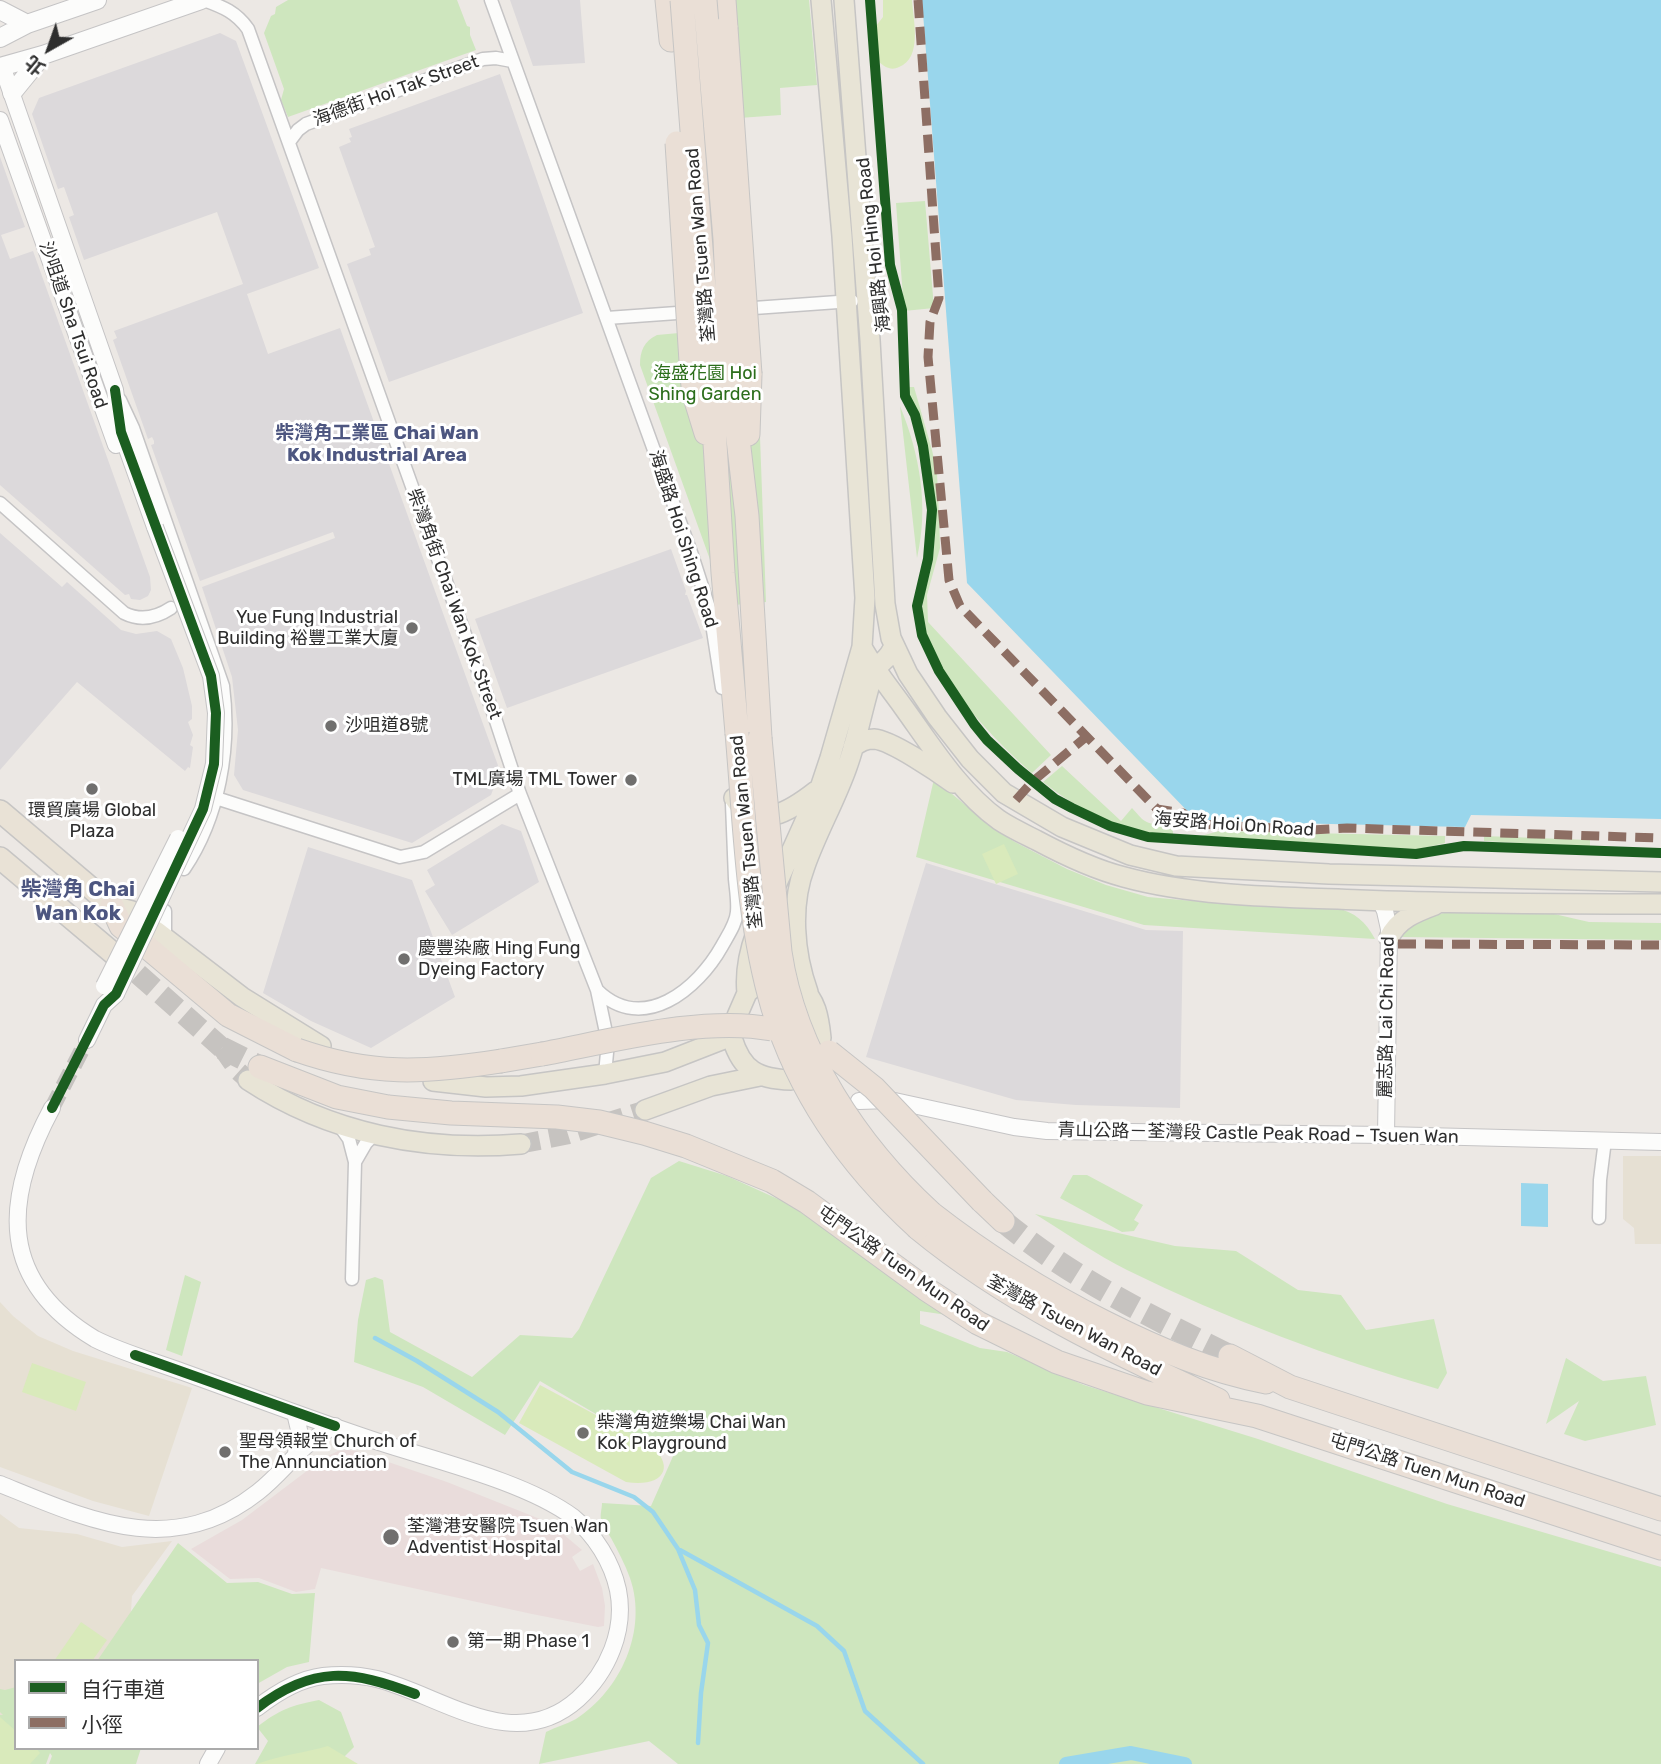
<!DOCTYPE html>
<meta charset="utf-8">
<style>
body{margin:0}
#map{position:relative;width:1661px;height:1764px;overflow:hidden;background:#ece8e4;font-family:Rubik,"Noto Sans TC",sans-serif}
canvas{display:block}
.legend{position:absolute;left:14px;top:1659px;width:245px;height:91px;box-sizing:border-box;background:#fff;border:2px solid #ababab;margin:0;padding:9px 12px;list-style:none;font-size:21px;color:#2e2e2e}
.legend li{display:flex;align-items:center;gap:14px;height:35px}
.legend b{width:35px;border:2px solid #ababab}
.north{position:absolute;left:14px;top:14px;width:70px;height:70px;-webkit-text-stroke:5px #fff;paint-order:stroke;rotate:220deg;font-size:19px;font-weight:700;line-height:28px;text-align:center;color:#2e2e2e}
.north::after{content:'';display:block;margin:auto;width:24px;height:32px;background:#2e2e2e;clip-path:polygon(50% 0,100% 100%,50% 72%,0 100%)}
</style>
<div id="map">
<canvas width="1661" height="1764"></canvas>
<ul class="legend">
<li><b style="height:9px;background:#1b5e20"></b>自行車道</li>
<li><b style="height:9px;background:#8d6e63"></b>小徑</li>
</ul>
<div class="north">北</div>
</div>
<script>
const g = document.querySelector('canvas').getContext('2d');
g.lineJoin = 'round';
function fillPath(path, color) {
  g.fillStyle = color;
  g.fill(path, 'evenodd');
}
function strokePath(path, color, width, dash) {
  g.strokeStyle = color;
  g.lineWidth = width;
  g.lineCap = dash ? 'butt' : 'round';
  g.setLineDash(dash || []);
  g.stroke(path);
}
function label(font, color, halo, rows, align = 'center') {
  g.font = font + ' Rubik,"Noto Sans TC",sans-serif';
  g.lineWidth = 6;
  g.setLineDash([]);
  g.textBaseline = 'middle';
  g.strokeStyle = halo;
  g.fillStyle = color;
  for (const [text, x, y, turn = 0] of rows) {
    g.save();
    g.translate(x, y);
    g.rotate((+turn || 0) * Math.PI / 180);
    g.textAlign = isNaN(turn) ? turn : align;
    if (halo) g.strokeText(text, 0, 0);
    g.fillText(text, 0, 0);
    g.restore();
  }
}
fillPath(new Path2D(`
 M510 0H580L585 63 533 66Z
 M220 33 236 41 319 268 247 294 268 354 340 328 500 771 491 795 412 843 243 790 234 775 238 730 232 677 202 587 335 538 333 532 200 581 151 445 154 444V441L152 437 148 439 113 340 117 338 114 331 243 284 217 212 84 260 69 217 74 215 64 187 58 189 32 114 39 98Z
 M500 74 583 313 389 382 347 264 371 255 369 249 375 247 339 147 351 142 349 138 352 137 349 129Z
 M0 157 25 227 1 235 10 259 33 251 150 577 151 590 148 596 140 600 131 599 129 594 125 595 0 485Z
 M0 533 62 587 67 582 121 630 136 634 157 631 171 639 183 668 192 706V719L188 722 193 735 190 745 193 747 190 768 188 767 185 771 77 682 0 770Z
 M671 549 686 591 685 595H687L703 638 507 708 475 619Z
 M502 824 521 831 539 882 452 935 425 891 435 885 427 870Z
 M308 847 412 880 455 997 371 1048 311 1021 263 993Z
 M926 863 1146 930 1183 931 1180 1108 1076 1105 1016 1100 866 1057Z`), '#dcd9db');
fillPath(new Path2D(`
 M1623 1156H1661V1244H1635L1634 1228 1623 1219Z
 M0 1302 13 1316 38 1336 73 1351 192 1388 149 1516 93 1501 0 1467Z
 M0 1514 19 1528 77 1534 122 1547 172 1541 132 1596 128 1655 125 1661H16V1719L0 1715Z`), '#e6e0d3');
fillPath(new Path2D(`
 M347 1450 356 1451 447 1482 550 1523 582 1550 572 1557 580 1571 593 1564 602 1588 605 1606 604 1626 598 1627 532 1614 321 1568 315 1589 296 1592 259 1578 230 1579 191 1549 242 1520 324 1458 338 1451Z`), '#e9dcdb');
fillPath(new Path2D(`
 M288 0H457L467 26 470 27V35L476 50 288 117 281 100 284 89 264 33 271 16 275 14 276 7Z
 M733 0H809L817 85 780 88 781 115 739 118Z
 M925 201 934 308 904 311 896 203Z
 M756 326 766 602 734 605 717 579 708 554 640 365C640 351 644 341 657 335Z
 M909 387H914L932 450 937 473 939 516 940 548 927 595 928 622 1051 755 1032 773C990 736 932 676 923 619 920 596 931 578 933 556 939 503 931 444 909 395Z
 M900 406C920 455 929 506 917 558Z
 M1062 766 1121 821 1132 808C1136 812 1141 819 1145 821 1155 827 1162 821 1173 831V836C1126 833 1079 811 1043 782Z
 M934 779 993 828 1015 842 1067 869 1106 885 1148 897 1193 901 1336 908C1355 912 1366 922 1375 939L1144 925 916 857Z
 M1219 831 1445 836V843L1415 850 1201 836Z
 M1484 836 1590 840V847L1484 841Z
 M1483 910 1541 911 1589 922 1661 923V940L1400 937C1417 909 1454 913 1483 910Z
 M679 1161 727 1176 789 1204 947 1315 920 1311V1324L980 1348 1007 1352 1084 1385 1258 1439 1447 1504 1661 1567V1764H678L649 1741 539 1764 546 1732C556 1727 567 1724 576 1719 621 1690 648 1630 630 1578 625 1564 618 1551 611 1538 608 1533 603 1526 601 1519 600 1515 602 1508 602 1503L651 1506 678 1445 628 1433 540 1381 505 1435 423 1387 354 1362 358 1320 366 1280 375 1277 383 1280 390 1332 472 1377 520 1335 572 1338 579 1329 651 1178Z
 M1073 1175H1087L1143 1205 1134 1220 1139 1223 1134 1231 1122 1232 1060 1198Z
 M1035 1214 1175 1246 1236 1251 1298 1290 1341 1295 1366 1330 1434 1319 1447 1373 1438 1389C1331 1358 1227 1319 1127 1270 1095 1254 1066 1233 1035 1214Z
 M185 1275 201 1282 182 1356 166 1350Z
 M1566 1358 1603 1381 1646 1376 1656 1425 1585 1441 1564 1434 1579 1401 1546 1424Z
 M178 1543 227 1583 258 1582 292 1594 315 1593 309 1662 287 1667 257 1684V1661H97Z
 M16 1687V1748H141L136 1764H49L52 1756 50 1753 46 1764H0V1715H3L0 1712V1689L5 1690Z
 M319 1700 341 1712 354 1747 337 1764H255L268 1741 257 1727C279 1710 292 1705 319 1700Z`), '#cee6be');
fillPath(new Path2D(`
 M883 0H912C913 19 923 58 899 67 891 71 885 67 879 62L876 26 883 17Z
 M1004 844 1018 874 996 884 982 854Z
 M32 1363 86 1382 76 1411 22 1392Z
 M540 1385 648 1443C679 1468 661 1488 626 1482L519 1423Z
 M81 1622 107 1640 92 1661H54Z
 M0 1717 16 1731V1748H36L40 1753 30 1764H0Z
 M328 1746 358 1764H257C280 1755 304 1753 328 1746Z`), '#d9eabb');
fillPath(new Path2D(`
 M922 0H1661V819L1471 815 1465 827 1197 821 967 583Z
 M1521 1183 1548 1184V1227L1521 1226Z`), '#99d6ec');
fillPath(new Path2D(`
 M44 0H256L0 97V16Z`), '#ece8e4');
strokePath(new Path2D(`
 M375 1338 417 1361 498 1412 572 1472 634 1497 653 1512 678 1549 695 1590 699 1625 708 1643 701 1693 698 1743
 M680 1550 817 1626 844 1651 865 1711 923 1764`), '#99d6ec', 4.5);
strokePath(new Path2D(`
 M1066 1764 1131 1753 1185 1764`), '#99d6ec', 14);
strokePath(new Path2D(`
 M52 1108 87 1040`), '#c6c3c0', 16, [16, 8]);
strokePath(new Path2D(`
 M222 1048 238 1071 248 1080
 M521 1144 567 1135 645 1110`), '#c6c3c0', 19, [19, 10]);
strokePath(new Path2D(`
 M138 974 222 1048`), '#c6c3c0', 21, [21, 10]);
strokePath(new Path2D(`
 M222 1048 260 1067
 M1003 1221C1071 1278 1150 1316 1230 1356`), '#c6c3c0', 23, [23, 11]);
const minor = new Path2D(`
 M204 0C223 7 236 12 248 29L495 718 520 794 597 990 608 1042 605 1074
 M491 0 692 555 710 611 722 688
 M289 142 298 130 306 124 483 59 496 58 512 61
 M740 309 852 301
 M607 318 691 312
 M120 400 133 428 223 686C231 748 219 817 184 869
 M0 503 124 613C140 621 156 618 171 608
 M216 798 400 857 424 852 520 794
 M165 938V911
 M597 990C643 1035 698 989 722 946 728 935 736 924 737 912 738 901 736 890 735 879 734 854 733 829 732 804
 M339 1125 349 1139 355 1162 352 1279
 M355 1162 366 1143 374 1135
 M1599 1218 1600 1180 1605 1140`);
const tertiary = new Path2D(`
 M2 66 115 390 121 432 155 527
 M0 120 116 445
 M1380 900 1385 911 1389 929 1386 1135
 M87 1040 104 1005 116 994
 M859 1101 890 1100 1014 1127 1047 1131 1386 1135 1661 1142
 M52 1108C1 1203 0 1282 95 1339 123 1353 153 1361 183 1372 250 1396 317 1422 385 1444 441 1462 527 1483 573 1517 595 1535 612 1562 618 1590 626 1630 608 1672 578 1699 514 1756 443 1696 377 1679 360 1675 341 1674 323 1676 299 1679 276 1693 257 1708
 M295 1413 300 1434 296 1453
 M0 1484C89 1520 172 1560 258 1492 285 1471 303 1441 335 1426
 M208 1764 217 1748`);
const secondary = new Path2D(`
 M0 10 27 24
 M0 38 27 24 97 0
 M0 67 43 55 201 0
 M12 93 43 55`);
const primary = new Path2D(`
 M844 0 870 340 885 604 891 638 908 674 937 717 970 759 1004 793 1062 827 1130 855 1176 866 1329 874 1661 882
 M862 647C874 669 889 687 904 708 932 747 960 792 999 820 1011 828 1024 834 1036 840 1064 855 1093 869 1124 877 1197 897 1284 897 1360 900 1460 904 1561 904 1661 904
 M853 747C860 742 865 739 874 739 891 740 938 772 953 783
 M734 798C757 834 793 809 816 791
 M773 892 820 788 830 758 862 647 865 598 842 236 821 0
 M112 906 132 911
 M156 931 242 997 321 1046
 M1389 938C1398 919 1416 912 1435 905
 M800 986C816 999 819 1018 821 1038
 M808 992C794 953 790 905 805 866 817 832 835 801 847 767 858 737 863 705 873 674 877 663 890 660 894 645
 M747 993C745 973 749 952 756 933
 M737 1016 747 993 756 985
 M732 1038C742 1071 758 1079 791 1080L806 1069 809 1065
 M248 1080C330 1134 425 1152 521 1144
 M433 1081 486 1087 521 1086 605 1074 665 1062 724 1039
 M645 1110 711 1086 760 1076`);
const trunk = new Path2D(`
 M0 811 112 906
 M0 858 114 954`);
const motorway = new Path2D(`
 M667 0 671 40
 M724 0 726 28
 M692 377 694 394 706 433
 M711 379 723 573 737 733
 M731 379 747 516 760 738
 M748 434 750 374
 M112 906 121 926 126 930
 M147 947 228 1015 297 1050
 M501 1061 542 1054
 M260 1067 337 1097 388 1107 451 1113 557 1117 599 1122 644 1133 686 1146 772 1181 807 1202 926 1289 978 1323 1057 1362 1147 1393 1257 1416 1661 1548
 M982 1201 1003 1221
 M931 1213C986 1256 1044 1292 1106 1323 1158 1349 1209 1371 1266 1382
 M918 1228C1008 1302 1113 1352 1218 1400
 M1230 1356 1290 1387 1661 1509`);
strokePath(minor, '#c5c4c5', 15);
strokePath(tertiary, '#c5c4c5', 18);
strokePath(secondary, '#c5c4c5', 20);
strokePath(primary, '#c6c5c4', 22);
strokePath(trunk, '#c6c5c4', 24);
strokePath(motorway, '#c6c5c4', 25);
strokePath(minor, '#fcfcfb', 12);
strokePath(tertiary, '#fcfcfb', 16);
strokePath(secondary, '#fcfcfb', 18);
strokePath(primary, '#e8e4d6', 19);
strokePath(trunk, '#e9e2d6', 21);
strokePath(motorway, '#eadfd6', 23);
const tertiaryBridge = new Path2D(`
 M104 986 178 838
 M116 994 203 809 214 764 216 713 211 676 155 527`);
const motorwayBridge = new Path2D(`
 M682 0 711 379
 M705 0 725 239 731 379
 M726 28 750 374
 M677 143 692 377
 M737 733C745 824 747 920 773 1008 799 1094 852 1168 918 1228
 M760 738 780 952C795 1053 858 1146 931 1213
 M297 1050C371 1076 425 1073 501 1061
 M829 1052 874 1088 982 1201
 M542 1054C611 1041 703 1016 772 1029`);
strokePath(tertiaryBridge, '#c5c4c5', 18, []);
strokePath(motorwayBridge, '#c6c5c4', 25, []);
strokePath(tertiaryBridge, '#fcfcfb', 16);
strokePath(motorwayBridge, '#eadfd6', 23);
strokePath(new Path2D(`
 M918 0 939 298 930 322 928 357 949 580 960 606 1157 809 1183 813 1198 824 1311 830 1347 828 1661 838
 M1016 800 1032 782 1086 737
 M1398 944 1661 945`), '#8d6e63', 9, [18, 9]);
strokePath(new Path2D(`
 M870 0 890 265 902 310 905 396 915 415 923 446 932 510 928 559 917 606 922 635 939 671 974 724 987 740 1018 769 1055 799 1072 808 1110 826 1148 837 1416 854 1464 846 1661 853
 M52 1108 104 1005 116 994 203 809 214 764 216 713 211 676 121 432 115 390
 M135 1355 335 1426
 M257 1708C313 1665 352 1670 415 1694`), '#1b5e20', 10);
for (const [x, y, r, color] of [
 [412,628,7,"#706f6e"],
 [331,726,7,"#706f6e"],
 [631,780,7,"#706f6e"],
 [92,789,7,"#706f6e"],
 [404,959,7,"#706f6e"],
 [583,1433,7,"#706f6e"],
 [225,1452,7,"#706f6e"],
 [391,1537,9,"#706f6e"],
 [453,1642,7,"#706f6e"]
]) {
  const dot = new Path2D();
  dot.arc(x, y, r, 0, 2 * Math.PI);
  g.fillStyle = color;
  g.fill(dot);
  strokePath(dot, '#fff', 2.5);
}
label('18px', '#2e2e2e', '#fff', [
 ["海德街 Hoi Tak Street",396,91,-20],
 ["荃灣路 Tsuen Wan Road",701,245,-95],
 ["海興路 Hoi Hing Road",874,245,-97],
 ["沙咀道 Sha Tsui Road",73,325,71],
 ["海盛路 Hoi Shing Road",683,539,72],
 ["柴灣角街 Chai Wan Kok Street",454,604,70],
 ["海安路 Hoi On Road",1234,825,4],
 ["荃灣路 Tsuen Wan Road",747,832,-96],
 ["麗志路 Lai Chi Road",1387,1017,-89],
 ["青山公路－荃灣段 Castle Peak Road – Tsuen Wan",1258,1134,1],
 ["屯門公路 Tuen Mun Road",903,1269,35],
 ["荃灣路 Tsuen Wan Road",1074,1326,28],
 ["屯門公路 Tuen Mun Road",1427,1471,18]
]);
label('18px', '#2c6e1b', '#fff', [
 ["海盛花園 Hoi",705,374],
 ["Shing Garden",705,395]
]);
label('18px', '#2e2e2e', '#fff', [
 ["Yue Fung Industrial",398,618,"right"],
 ["Building 裕豐工業大廈",398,639,"right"],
 ["沙咀道8號",345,726],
 ["TML廣場 TML Tower",617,780,"right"],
 ["環貿廣場 Global",92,811,"center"],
 ["Plaza",92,832,"center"],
 ["慶豐染廠 Hing Fung",418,949],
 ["Dyeing Factory",418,970],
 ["柴灣角遊樂場 Chai Wan",597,1423],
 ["Kok Playground",597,1444],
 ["聖母領報堂 Church of",239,1442],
 ["The Annunciation",239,1463],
 ["荃灣港安醫院 Tsuen Wan",407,1527],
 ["Adventist Hospital",407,1548],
 ["第一期 Phase 1",467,1642]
], 'left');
label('bold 19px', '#4d5680', '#fff', [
 ["柴灣角工業區 Chai Wan",377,434],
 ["Kok Industrial Area",377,456]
]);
label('bold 21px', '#4d5680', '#fff', [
 ["柴灣角 Chai",78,890],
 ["Wan Kok",78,914]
]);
</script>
